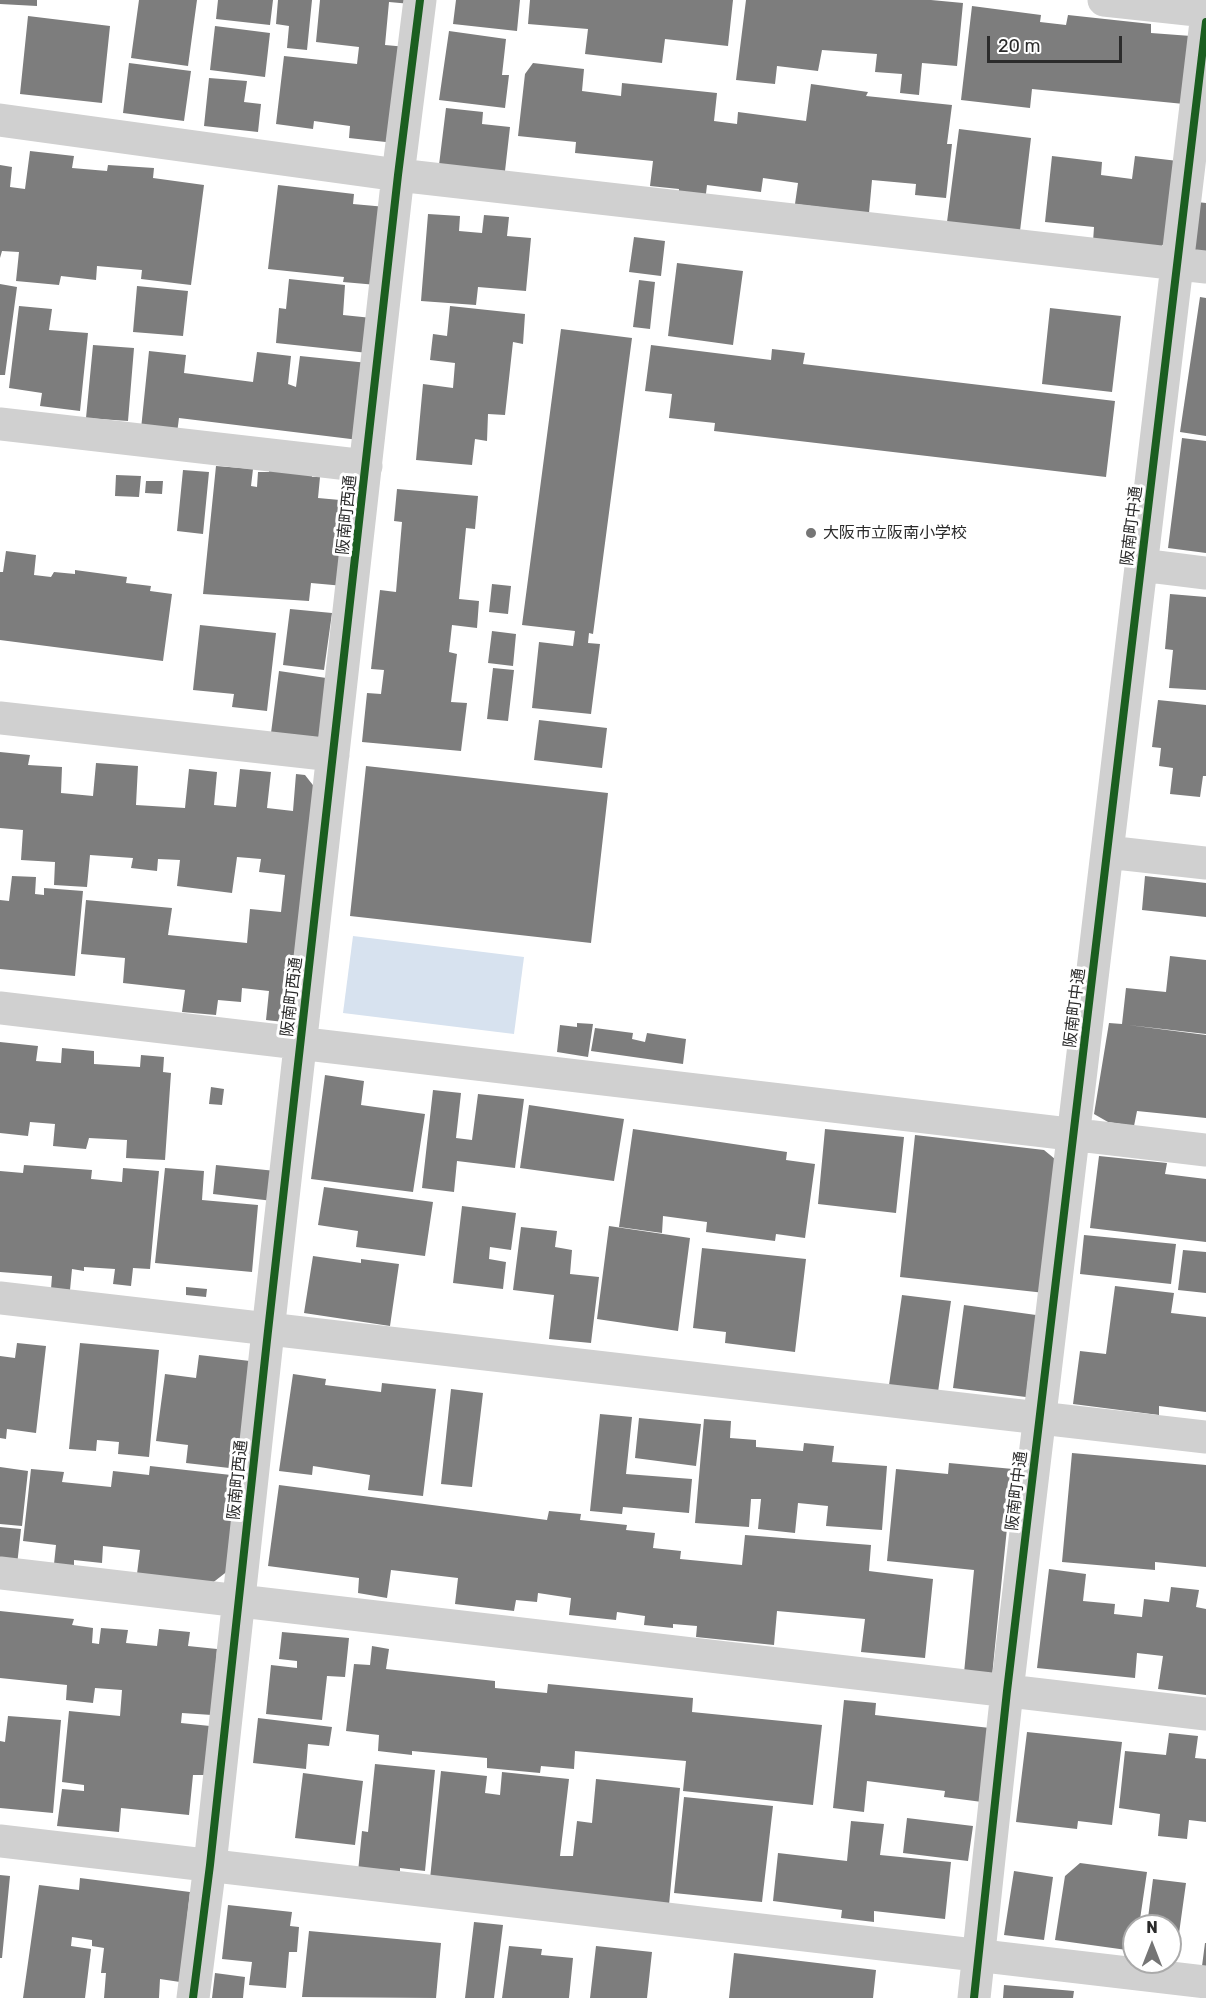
<!DOCTYPE html>
<meta charset="utf-8">
<style>
body{margin:0}
#map{position:relative;width:1206px;height:1998px;overflow:hidden;background:#fff;font-family:Rubik,sans-serif}
canvas{display:block}
.north{position:absolute;left:1122px;top:1914px;width:60px;height:60px;box-sizing:border-box;background:#fff;border:2px solid #aaa;border-radius:50%;rotate:0deg;font-size:16px;font-weight:700;line-height:24px;text-align:center;color:#2b2b2b}
.north::after{content:'';display:block;margin:auto;width:21px;height:27px;background:#757575;clip-path:polygon(50% 0,100% 100%,50% 72%,0 100%)}
.scale{position:absolute;left:987px;top:36px;width:135px;height:27px;box-sizing:border-box;border:3px solid #2b2b2b;border-top:0;padding-left:8px;font-size:18px;line-height:21px;white-space:nowrap;color:#2b2b2b;-webkit-text-stroke:4px #fff;paint-order:stroke}
</style>
<div id="map">
<canvas width="1206" height="1998"></canvas>
<div class="north">N</div>
<div class="scale">20 m</div>
</div>
<script>
const g = document.querySelector('canvas').getContext('2d');
g.lineJoin = 'round';
function fillPath(path, color) {
  g.fillStyle = color;
  g.fill(path, 'evenodd');
}
function strokePath(path, color, width, dash) {
  g.strokeStyle = color;
  g.lineWidth = width;
  g.lineCap = dash ? 'butt' : 'round';
  g.setLineDash(dash || []);
  g.stroke(path);
}
function label(font, color, halo, rows, align = 'center') {
  g.font = font + ' Rubik,"Noto Sans JP",sans-serif';
  g.lineWidth = 6;
  g.setLineDash([]);
  g.textBaseline = 'middle';
  g.strokeStyle = halo;
  g.fillStyle = color;
  for (const [text, x, y, turn = 0] of rows) {
    g.save();
    g.translate(x, y);
    g.rotate((+turn || 0) * Math.PI / 180);
    g.textAlign = isNaN(turn) ? turn : align;
    if (halo) g.strokeText(text, 0, 0);
    g.fillText(text, 0, 0);
    g.restore();
  }
}
fillPath(new Path2D(`
 M353 936 524 957 514 1034 343 1013Z`), '#d7e2ef');
fillPath(new Path2D(`
 M0 0H37V6L0 4Z
 M139 0H197L188 66 131 58Z
 M218 0H273L270 25 216 19Z
 M278 0H312L307 50 287 48 289 26 276 24Z
 M320 0H411V4L389 2 385 45 407 47 395 143 349 138 350 126 314 121 313 129 276 124 284 56 357 64 359 47 316 42Z
 M456 0H520L517 31 453 24Z
 M530 0H733L728 46 665 39 662 63 585 54 588 29 528 24Z
 M746 0H931L963 3 957 66 922 63 919 95 900 93 902 74 875 72 877 54 822 50 818 71 777 66 775 84 736 80Z
 M972 6 1041 15 1040 22 1066 25 1068 15 1151 24V33L1191 36 1184 104 1032 89 1030 108 961 100Z
 M28 16 110 26 102 103 20 94Z
 M215 26 270 33 265 77 210 70Z
 M449 31 506 39 502 75H509L505 108 439 100Z
 M129 63 191 71 184 121 123 113Z
 M533 63 584 69 582 91 621 96 622 83 717 93 714 121 737 124 738 112 806 121 811 84 868 92 866 96 952 105 947 144H952L946 198 915 195 916 184 872 180 869 213 795 204 798 183 763 178 761 192 707 185 705 202 678 199 679 189 650 186 653 161 575 153 576 142 518 136 525 74Z
 M209 78 247 81 244 102 261 104 258 132 204 126Z
 M446 108 483 112 482 124 510 127 505 171 439 165Z
 M959 129 1031 138 1020 231 947 222Z
 M30 151 74 156 72 168 107 171 108 165 154 168 153 178 204 185 191 285 141 279 142 270 97 266 96 280 61 276 59 285 16 281 19 252 2 251 0 258V165L12 167 10 187 25 189Z
 M1052 156 1102 162 1101 175 1132 179 1135 156 1178 161 1168 239 1158 250 1093 242 1094 227 1045 222Z
 M278 185 354 194 353 204 386 207 377 285 343 282 344 277 268 269Z
 M1197 202 1206 203V252L1191 250Z
 M428 214 460 216 459 231 482 233 484 215 509 217 507 236 531 238 526 291 478 287 476 305 421 301Z
 M634 237 665 241 661 276 629 272Z
 M677 263 743 271 733 345 668 336Z
 M289 279 345 285 343 315 372 318 368 353 276 343 279 308 286 309Z
 M639 280 655 282 650 329 633 327Z
 M0 284 17 287 5 375H0Z
 M137 286 188 291 183 336 133 332Z
 M1200 297 1206 298V436L1180 432Z
 M19 306 52 309 49 330 88 333 80 411 40 406 42 393 9 388Z
 M450 306 525 314 523 344 513 342 505 415 488 414 487 441 475 439 472 465 416 460 423 384 453 388 455 363 430 360 433 334 447 336Z
 M1050 308 1121 316 1112 392 1042 384Z
 M561 329 632 338 593 634 589 633 588 643 600 644 591 714 532 708 539 642 573 646 575 631 522 625Z
 M93 345 134 348 128 421 86 418Z
 M651 345 771 360 772 349 805 353 803 364 1115 401 1106 477 714 431 715 423 669 418 672 394 645 391Z
 M149 351 186 355 184 373 253 382 257 352 291 356 288 384 296 387 300 356 368 363 359 440 179 418 177 433 141 429Z
 M1182 438 1206 441V553L1168 548Z
 M270 465 312 469V477H320L318 498 351 501 344 586 311 583 309 601 203 594 216 466 253 469 251 486 257 487 258 472H269Z
 M183 470 209 472 203 534 177 531Z
 M116 475 141 476 139 497 115 496Z
 M146 481H163L162 494 145 493Z
 M397 489 478 496 475 529 466 528 459 599 479 601 477 628 452 625 449 652 457 654 451 702 467 703 461 751 362 742 367 693 381 694 384 670 371 669 380 590 396 592 402 522 394 521Z
 M6 551 36 555 34 575 51 577 54 572 75 574V570L127 577 126 583 151 586 150 591 172 594 163 661 0 640V572H3Z
 M492 584 511 586 508 614 489 612Z
 M1170 594 1206 597V690L1169 688 1173 650 1165 649Z
 M290 609 332 613 324 670 283 665Z
 M200 625 276 633 267 711 232 707 234 694 193 690Z
 M492 631 516 634 513 666 488 663Z
 M493 668 514 670 508 721 487 719Z
 M279 671 333 679 325 741 271 733Z
 M1158 700 1206 705V776H1203L1200 797 1170 794 1173 768 1159 766 1161 748 1152 747Z
 M539 720 607 728 602 768 534 760Z
 M0 752 30 755 28 765 62 767 61 793 93 796 96 763 138 766 136 805 185 808 189 769 217 772 214 805 236 807 240 769 271 772 267 808 293 811 296 774 305 775 316 789 293 1023 266 1020 269 991 242 988 241 1002 218 1000 216 1015 182 1012 185 990 123 983 125 958 81 954 86 900 172 908 168 935 247 943 250 909 281 912 285 875 259 872 261 859 237 857 232 893 177 886 180 860 158 859 157 871 131 868 133 858 90 855 87 887 54 885 55 862 21 860 23 830 0 828Z
 M366 766 608 793 591 943 350 916Z
 M12 876 36 877 35 894 44 895V888L83 891 75 976 0 969V900L9 901Z
 M1145 876 1206 883V917L1142 910Z
 M1170 956 1206 960V1034L1128 1025 1206 1035V1118L1137 1111 1134 1126 1108 1122 1094 1114 1109 1023 1122 1024 1126 988 1166 992Z
 M577 1023 593 1024 588 1057 557 1052 560 1025 577 1027Z
 M595 1028 633 1033 632 1039 645 1042 647 1033 686 1039 683 1064 591 1051Z
 M0 1042 38 1046 36 1061 61 1063 62 1048 94 1051V1064L140 1067 141 1055 164 1057 163 1072 171 1073 165 1160 126 1158 127 1140 89 1138 86 1149 53 1146 55 1124 30 1122 28 1136 0 1133Z
 M325 1075 364 1081 361 1105 425 1114 413 1192 311 1179Z
 M211 1087 224 1089 222 1105 209 1104Z
 M433 1090 461 1093 456 1138 472 1140 478 1094 524 1099 515 1168 457 1161 454 1192 422 1188Z
 M529 1105 624 1119 614 1181 520 1168Z
 M633 1129 787 1152 786 1160 815 1164 805 1238 776 1234 775 1241 706 1232 707 1222 663 1216 662 1233 619 1227Z
 M825 1129 904 1137 896 1213 818 1204Z
 M915 1135 1044 1150 1061 1164 1045 1293 900 1277Z
 M1099 1156 1167 1163 1165 1174 1206 1179V1242L1090 1228Z
 M24 1165 92 1170 91 1179 122 1182 123 1168 159 1171 150 1269 133 1268 131 1286 113 1284 115 1269 84 1267V1271L72 1269 70 1290 51 1289 52 1276 0 1272V1171L23 1173Z
 M216 1165 276 1171 273 1201 213 1194Z
 M165 1168 204 1171 202 1200 258 1205 252 1272 155 1263Z
 M324 1187 433 1202 425 1256 356 1247 358 1231 318 1225Z
 M462 1206 516 1213 511 1250 490 1247 489 1259 506 1262 503 1289 453 1283Z
 M609 1226 690 1238 678 1331 597 1319Z
 M521 1227 557 1231 555 1247 572 1250 570 1274 599 1277 591 1343 549 1339 554 1295 513 1290Z
 M1084 1235 1176 1244 1171 1284 1080 1274Z
 M702 1248 806 1259 795 1352 725 1343 726 1332 693 1328Z
 M1183 1250 1206 1252V1293L1178 1290Z
 M313 1256 361 1263V1259L399 1264 390 1326 304 1313Z
 M1115 1286 1174 1293 1171 1313 1206 1317V1412L1159 1406V1415L1073 1404 1080 1351 1106 1354Z
 M186 1287 207 1289 206 1297 186 1295Z
 M902 1295 951 1301 938 1392 889 1385Z
 M964 1305 1036 1315 1026 1397 953 1388Z
 M17 1343 46 1346 36 1433 7 1429 6 1439 0 1438V1356L15 1358Z
 M80 1343 159 1350 149 1457 118 1454 119 1442 97 1440 96 1451 69 1449Z
 M199 1355 250 1361 238 1469 186 1463 188 1445 156 1441 165 1374 196 1378Z
 M293 1374 326 1379 325 1385 381 1392 382 1383 436 1389 423 1496 368 1490 370 1475 313 1466 312 1475 279 1471Z
 M451 1389 483 1393 472 1487 441 1484Z
 M600 1414 632 1417 626 1474 692 1479 689 1513 623 1507 622 1514 590 1511Z
 M639 1418 701 1424 696 1466 635 1458Z
 M704 1419 731 1421 730 1438 756 1440V1447L803 1451 804 1443 834 1446 832 1462 887 1466 882 1530 826 1526 828 1506 798 1503 795 1533 758 1529 761 1499H751L749 1527 695 1523Z
 M1072 1453 1206 1465V1567L1155 1562V1570L1062 1562Z
 M949 1463 1013 1469 992 1676 964 1673 974 1570 887 1561 896 1469 948 1474Z
 M150 1466 240 1476 229 1570 211 1584 137 1574 140 1550 103 1546 102 1563 74 1560V1566L54 1564 56 1545 23 1541 31 1469 64 1472 62 1482 111 1487 113 1471 149 1475Z
 M0 1467 28 1471 22 1526 0 1524Z
 M279 1485 547 1520 549 1511 581 1514 580 1520 627 1525 626 1530 655 1533 653 1548 681 1551 680 1559 742 1565 745 1535 871 1545 869 1571 933 1579 925 1658 861 1652 865 1619 777 1611 774 1645 696 1637 697 1626 673 1624V1628L644 1625 645 1616 617 1612 616 1620 569 1615 571 1598 538 1593 537 1602 516 1600 514 1611 455 1604 458 1578 391 1570 387 1598 358 1593 359 1578 268 1566Z
 M0 1527 21 1529 17 1565 0 1563Z
 M1049 1569 1086 1574 1083 1601 1115 1604 1114 1614 1142 1617 1144 1599 1169 1602 1171 1587 1199 1590 1196 1607 1206 1609V1695L1158 1689 1163 1656 1137 1653 1135 1678 1037 1668Z
 M0 1611 74 1619 72 1625 93 1628 92 1643 99 1644 101 1628 128 1630 126 1643 157 1646 159 1629 190 1632 188 1646 217 1649 212 1715 182 1713 181 1723 210 1726 205 1775H193L189 1815 121 1808 119 1832 57 1826 62 1789 84 1791V1785L62 1782 69 1711 120 1716 122 1690 95 1688 93 1703 66 1700 67 1685 0 1678Z
 M282 1632 349 1638 345 1677 327 1676 322 1720 266 1714 271 1665 297 1668V1661L279 1659Z
 M372 1646 389 1649 386 1669 495 1681V1688L547 1693 548 1684 693 1698 692 1712 822 1725 813 1805 683 1791 686 1761 575 1751 574 1769 541 1766 540 1773 487 1768V1758L412 1751V1755L378 1751 379 1735 346 1731 354 1664 370 1665Z
 M844 1700 876 1703 875 1715 990 1728 982 1802 944 1797 945 1791 867 1781 864 1812 833 1808Z
 M8 1716 61 1720 53 1813 0 1808V1741L5 1742Z
 M258 1718 332 1727 329 1746 308 1744 306 1769 253 1763Z
 M1027 1732 1122 1742 1112 1825 1078 1821 1077 1829 1016 1822Z
 M1169 1733 1198 1736 1195 1758 1206 1759V1822L1189 1820 1187 1839 1158 1836 1160 1814 1119 1808 1125 1751 1166 1755Z
 M375 1764 435 1770 425 1871 400 1868V1876L358 1872 362 1831 368 1832Z
 M441 1771 487 1776 485 1793 500 1795 502 1772 569 1779 560 1856H573L577 1821 592 1823 596 1779 680 1788 669 1905 430 1879Z
 M303 1773 363 1781 355 1845 295 1838Z
 M684 1797 773 1806 762 1902 674 1893Z
 M907 1818 973 1826 968 1861 903 1853Z
 M851 1821 884 1824 880 1855 951 1862 945 1919 874 1911V1922L841 1918 842 1910 773 1901 778 1853 847 1861Z
 M1080 1863 1147 1872 1139 1926H1134V1951L1055 1940 1065 1876Z
 M1014 1871 1053 1877 1044 1940 1004 1935Z
 M0 1875 10 1876 2 1958H0Z
 M80 1878 190 1892 180 1982 160 1979 159 1998H104L106 1973H101L104 1948 92 1946V1940L72 1937 71 1946 91 1949 85 1998H23L39 1885 79 1890Z
 M1153 1879 1186 1883 1176 1955H1170V1926H1147Z
 M228 1905 292 1912 290 1926 299 1927 297 1952H289L286 1988 249 1985 252 1962 222 1959Z
 M474 1922 503 1925 494 1998H465Z
 M309 1931 441 1943 436 1998 302 1997Z
 M1205 1943H1206V1966H1202Z
 M509 1946 542 1949 541 1955 573 1958 569 1998H502Z
 M596 1946 652 1952 647 1998H590Z
 M734 1953 876 1970 873 1998H729Z
 M215 1973 245 1977 243 1998H212Z
 M1004 1985 1074 1991 1073 1998H1003Z`), '#7d7d7d');
strokePath(new Path2D(`
 M1104 0 1206 11
 M0 120 398 175 1206 267
 M0 424 366 466
 M1141 565 1206 573
 M0 718 333 755
 M1107 852 1206 863
 M0 1008 1206 1150
 M0 1298C402 1348 804 1388 1206 1437
 M0 1573 1206 1714
 M0 1841 1206 1982
 M193 1998 210 1865 268 1331 398 175 420 0
 M974 1998 1007 1691 1206 22`), '#d0d0d0', 33);
strokePath(new Path2D(`
 M193 1998 210 1865 268 1331 398 175 420 0
 M974 1998 1007 1691 1206 22`), '#1b5e20', 8);
for (const [x, y, r, color] of [
 [811,533,6,"#757575"]
]) {
  const dot = new Path2D();
  dot.arc(x, y, r, 0, 2 * Math.PI);
  g.fillStyle = color;
  g.fill(dot);
  strokePath(dot, '#fff', 2);
}
label('16px', '#2b2b2b', '#fff', [
 ["阪南町西通",347,515,-84],
 ["阪南町中通",1132,526,-83],
 ["阪南町西通",292,997,-83],
 ["阪南町中通",1075,1008,-83],
 ["阪南町西通",238,1480,-84],
 ["阪南町中通",1017,1491,-83]
]);
label('16px', '#2b2b2b', '#fff', [
 ["大阪市立阪南小学校",823,533]
], 'left');
</script>
